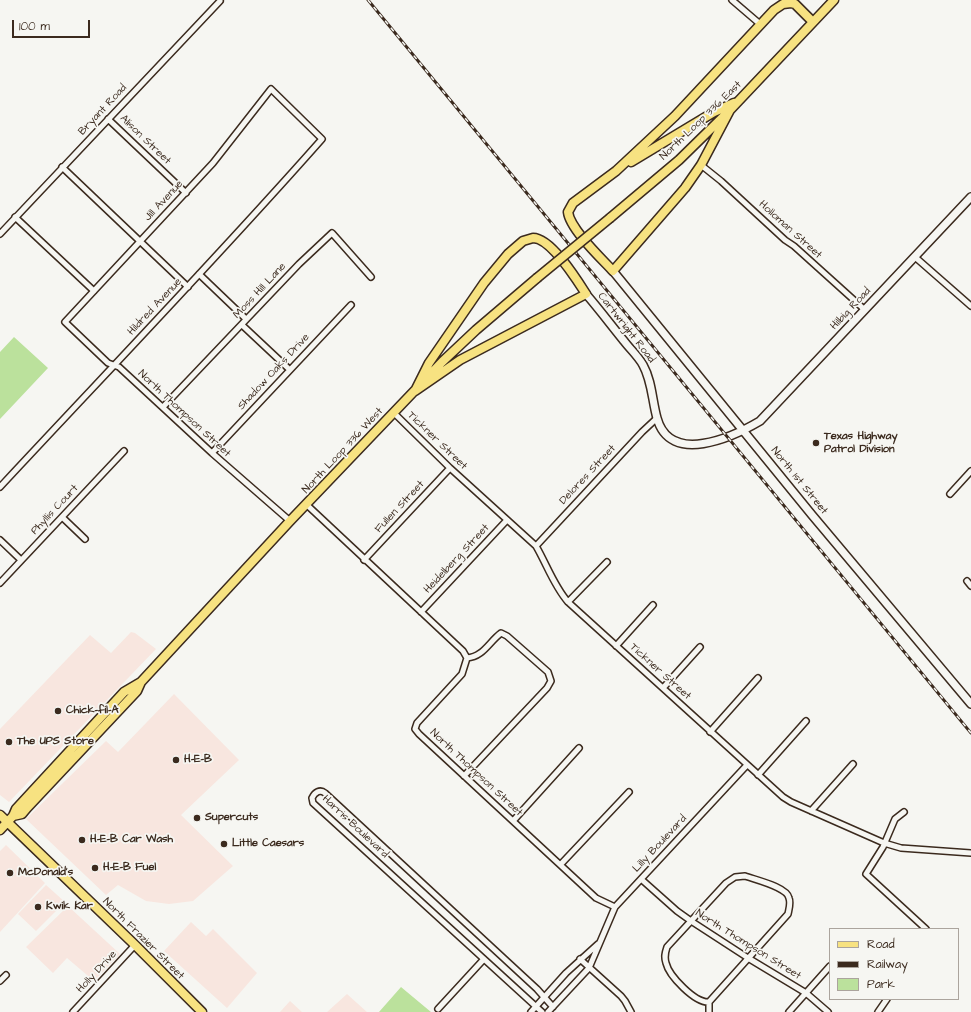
<!DOCTYPE html>
<style>
body{margin:0}
#map{position:relative;width:971px;height:1012px;overflow:hidden;background:#f6f6f2;font-family:"Architects Daughter",sans-serif}
canvas{display:block}
.legend{position:absolute;left:829px;top:928px;width:130px;height:72px;box-sizing:border-box;background:#f6f6f2;border:1px solid #aba49d;margin:0;padding:5px 7px;list-style:none;font-size:12px;color:#3b2a1e}
.legend li{display:flex;align-items:center;gap:8px;height:20px}
.legend b{width:20px;border:1px solid #aba49d}
.scale{position:absolute;left:12px;top:20px;width:78px;height:18px;box-sizing:border-box;border:2px solid #3b2a1e;border-top:0;padding-left:5px;font-size:12px;line-height:14px;white-space:nowrap;color:#3b2a1e;-webkit-text-stroke:3px #f6f6f2;paint-order:stroke}
</style>
<div id="map">
<canvas width="971" height="1012"></canvas>
<ul class="legend">
<li><b style="height:5px;background:#f7e281"></b>Road</li>
<li><b style="height:5px;background:#3b2a1e"></b>Railway</li>
<li><b style="height:11px;background:#bbe19c"></b>Park</li>
</ul>
<div class="scale">100 m</div>
</div>
<script>
const g = document.querySelector('canvas').getContext('2d');
g.lineJoin = 'round';
function fillPath(path, color) {
  g.fillStyle = color;
  g.fill(path, 'evenodd');
}
function strokePath(path, color, width, dash) {
  g.strokeStyle = color;
  g.lineWidth = width;
  g.lineCap = dash ? 'butt' : 'round';
  g.setLineDash(dash || []);
  g.stroke(path);
}
function label(font, color, halo, rows, align = 'center') {
  g.font = font + ' "Architects Daughter",sans-serif';
  g.lineWidth = 3.5;
  g.setLineDash([]);
  g.textBaseline = 'middle';
  g.strokeStyle = halo;
  g.fillStyle = color;
  for (const [text, x, y, turn = 0] of rows) {
    g.save();
    g.translate(x, y);
    g.rotate((+turn || 0) * Math.PI / 180);
    g.textAlign = isNaN(turn) ? turn : align;
    if (halo) g.strokeText(text, 0, 0);
    g.fillText(text, 0, 0);
    g.restore();
  }
}
fillPath(new Path2D(`
 M131 632 135 633 156 649 9 802 0 795V729L90 635 111 653Z
 M174 694 239 760 181 815 233 866 193 901 169 904 146 901 118 885 106 895 26 819 106 741 118 752Z
 M6 845 45 883 0 932V851Z
 M46 885 65 902 36 931 18 914Z
 M68 906 120 954 94 981 67 958 53 973 26 947Z
 M191 922 206 936 213 929 257 973 227 1008 164 951Z
 M347 994 367 1012H327Z
 M290 1001 302 1012H280Z`), '#f8e6df');
fillPath(new Path2D(`
 M14 337 48 368 0 419V352Z
 M401 987 431 1012H379Z`), '#bbe19c');
const street = new Path2D(`
 M732 0 760 24
 M108 119 186 193
 M701 165 721 181 785 240 794 246 865 310
 M62 167 188 287
 M15 217 94 291
 M0 234 220 1
 M915 257 971 306
 M199 274 246 319
 M242 325 290 370
 M163 407 299 264 332 233 371 277
 M394 413 450 468 536 546C547 565 554 586 568 602L783 797 791 802 884 843 901 848 971 853
 M212 453 351 305
 M0 487C108 371 217 258 322 139L271 89 213 163 65 322 108 363 119 367 212 453 290 521
 M950 494 971 471
 M307 505 463 651 467 658 462 674 417 723 415 729 419 734 596 898 615 907
 M62 517 85 539
 M0 540 21 560
 M536 546 642 432 657 418
 M364 560 450 468
 M967 581 971 586
 M0 583 124 451
 M568 602 607 562
 M421 612 507 520
 M616 646 653 605
 M663 688 700 647
 M710 732 758 678
 M758 775 806 721
 M464 776 547 688 551 681 548 672 507 636 501 633C489 642 483 657 467 658
 M811 811 853 764
 M904 812 895 819 883 847 866 874 926 929
 M513 821 579 748
 M561 864 629 792
 M745 876C756 880 787 887 789 898 791 903 789 909 788 914L709 1002C695 1003 669 976 666 963 664 957 665 953 667 947L726 883 735 877Z
 M641 879 677 911 691 921 748 958 806 993 828 1012
 M580 959 621 996 625 1001 631 1012
 M0 981 6 975
 M438 1009 484 959
 M73 1012 135 945
 M531 1012 566 973 598 944
 M542 1012 313 803 312 798C315 792 320 789 325 793L537 989 553 1007
 M548 1012 589 968 615 907 747 765
 M709 1012V1002
 M789 1012 830 966
 M878 1012 887 999`);
const secondary = new Path2D(`
 M613 271 812 515 971 704
 M586 294C599 309 611 325 624 341 630 349 638 356 643 365 652 381 652 400 657 418 670 466 733 437 760 421L971 197`);
const primary = new Path2D(`
 M730 110 701 165 685 188 613 271C601 258 570 229 568 212L573 203 616 171 675 116 774 10 783 4 791 3 795 4 813 22
 M631 162 714 112 734 103
 M610 218 679 160 730 110 834 0
 M533 238C551 238 577 280 586 294L460 360 415 391 429 363 484 283 508 254 523 241Z
 M0 815 135 945 202 1012
 M13 816 22 814 27 808 137 691 141 682
 M0 830 13 816 16 809 124 692 141 682 290 521 442 362 476 330 537 278`);
strokePath(street, '#3b2a1e', 8);
strokePath(secondary, '#3b2a1e', 10);
strokePath(primary, '#3b2a1e', 11);
strokePath(street, '#f6f6f2', 5);
strokePath(secondary, '#f6f6f2', 7);
strokePath(primary, '#f7e281', 8);
const rail = new Path2D(`
 M368 0 971 733`);
strokePath(rail, '#3b2a1e', 3);
strokePath(rail, '#f6f6f2', 1.5, [4.5]);
const primaryBridge = new Path2D(`
 M537 278 610 218`);
strokePath(primaryBridge, '#3b2a1e', 11, []);
strokePath(primaryBridge, '#f7e281', 8);
for (const [x, y, r, color] of [
 [816,443,4,"#3b2a1e"],
 [58,711,4,"#3b2a1e"],
 [9,742,4,"#3b2a1e"],
 [176,760,4,"#3b2a1e"],
 [197,818,4,"#3b2a1e"],
 [82,840,4,"#3b2a1e"],
 [224,844,4,"#3b2a1e"],
 [95,868,4,"#3b2a1e"],
 [10,873,4,"#3b2a1e"],
 [38,907,4,"#3b2a1e"]
]) {
  const dot = new Path2D();
  dot.arc(x, y, r, 0, 2 * Math.PI);
  g.fillStyle = color;
  g.fill(dot);
  strokePath(dot, '#f6f6f2', 1.5);
}
label('11px', '#3b2a1e', '#f6f6f2', [
 ["Bryant Road",103,110,-47],
 ["North Loop 336 East",701,121,-44],
 ["Alison Street",145,140,44],
 ["Jill Avenue",164,201,-47],
 ["Holloman Street",790,230,42],
 ["Moss Hill Lane",260,291,-47],
 ["Hildred Avenue",155,307,-47],
 ["Hilbig Road",851,309,-47],
 ["Cartwright Road",626,328,52],
 ["Shadow Oaks Drive",274,372,-47],
 ["North Thompson Street",184,414,43],
 ["Tickner Street",437,441,44],
 ["North Loop 336 West",343,451,-47],
 ["Delores Street",588,475,-47],
 ["North 1st Street",799,481,51],
 ["Fullen Street",400,507,-47],
 ["Phyllis Court",55,510,-47],
 ["Heidelberg Street",457,559,-47],
 ["Tickner Street",660,672,42],
 ["North Thompson Street",476,773,43],
 ["Harris Boulevard",355,827,43],
 ["Lilly Boulevard",660,844,-47],
 ["North Frazier Street",143,939,45],
 ["North Thompson Street",748,945,32],
 ["Holly Drive",97,972,-47]
]);
label('bold 11px', '#3b2a1e', '#f6f6f2', [
 ["Texas Highway",824,437],
 ["Patrol Division",824,450],
 ["Chick-fil-A",66,711],
 ["The UPS Store",17,742],
 ["H-E-B",184,760],
 ["Supercuts",205,818],
 ["H-E-B Car Wash",90,840],
 ["Little Caesars",232,844],
 ["H-E-B Fuel",103,868],
 ["McDonald's",18,873],
 ["Kwik Kar",46,907]
], 'left');
</script>
